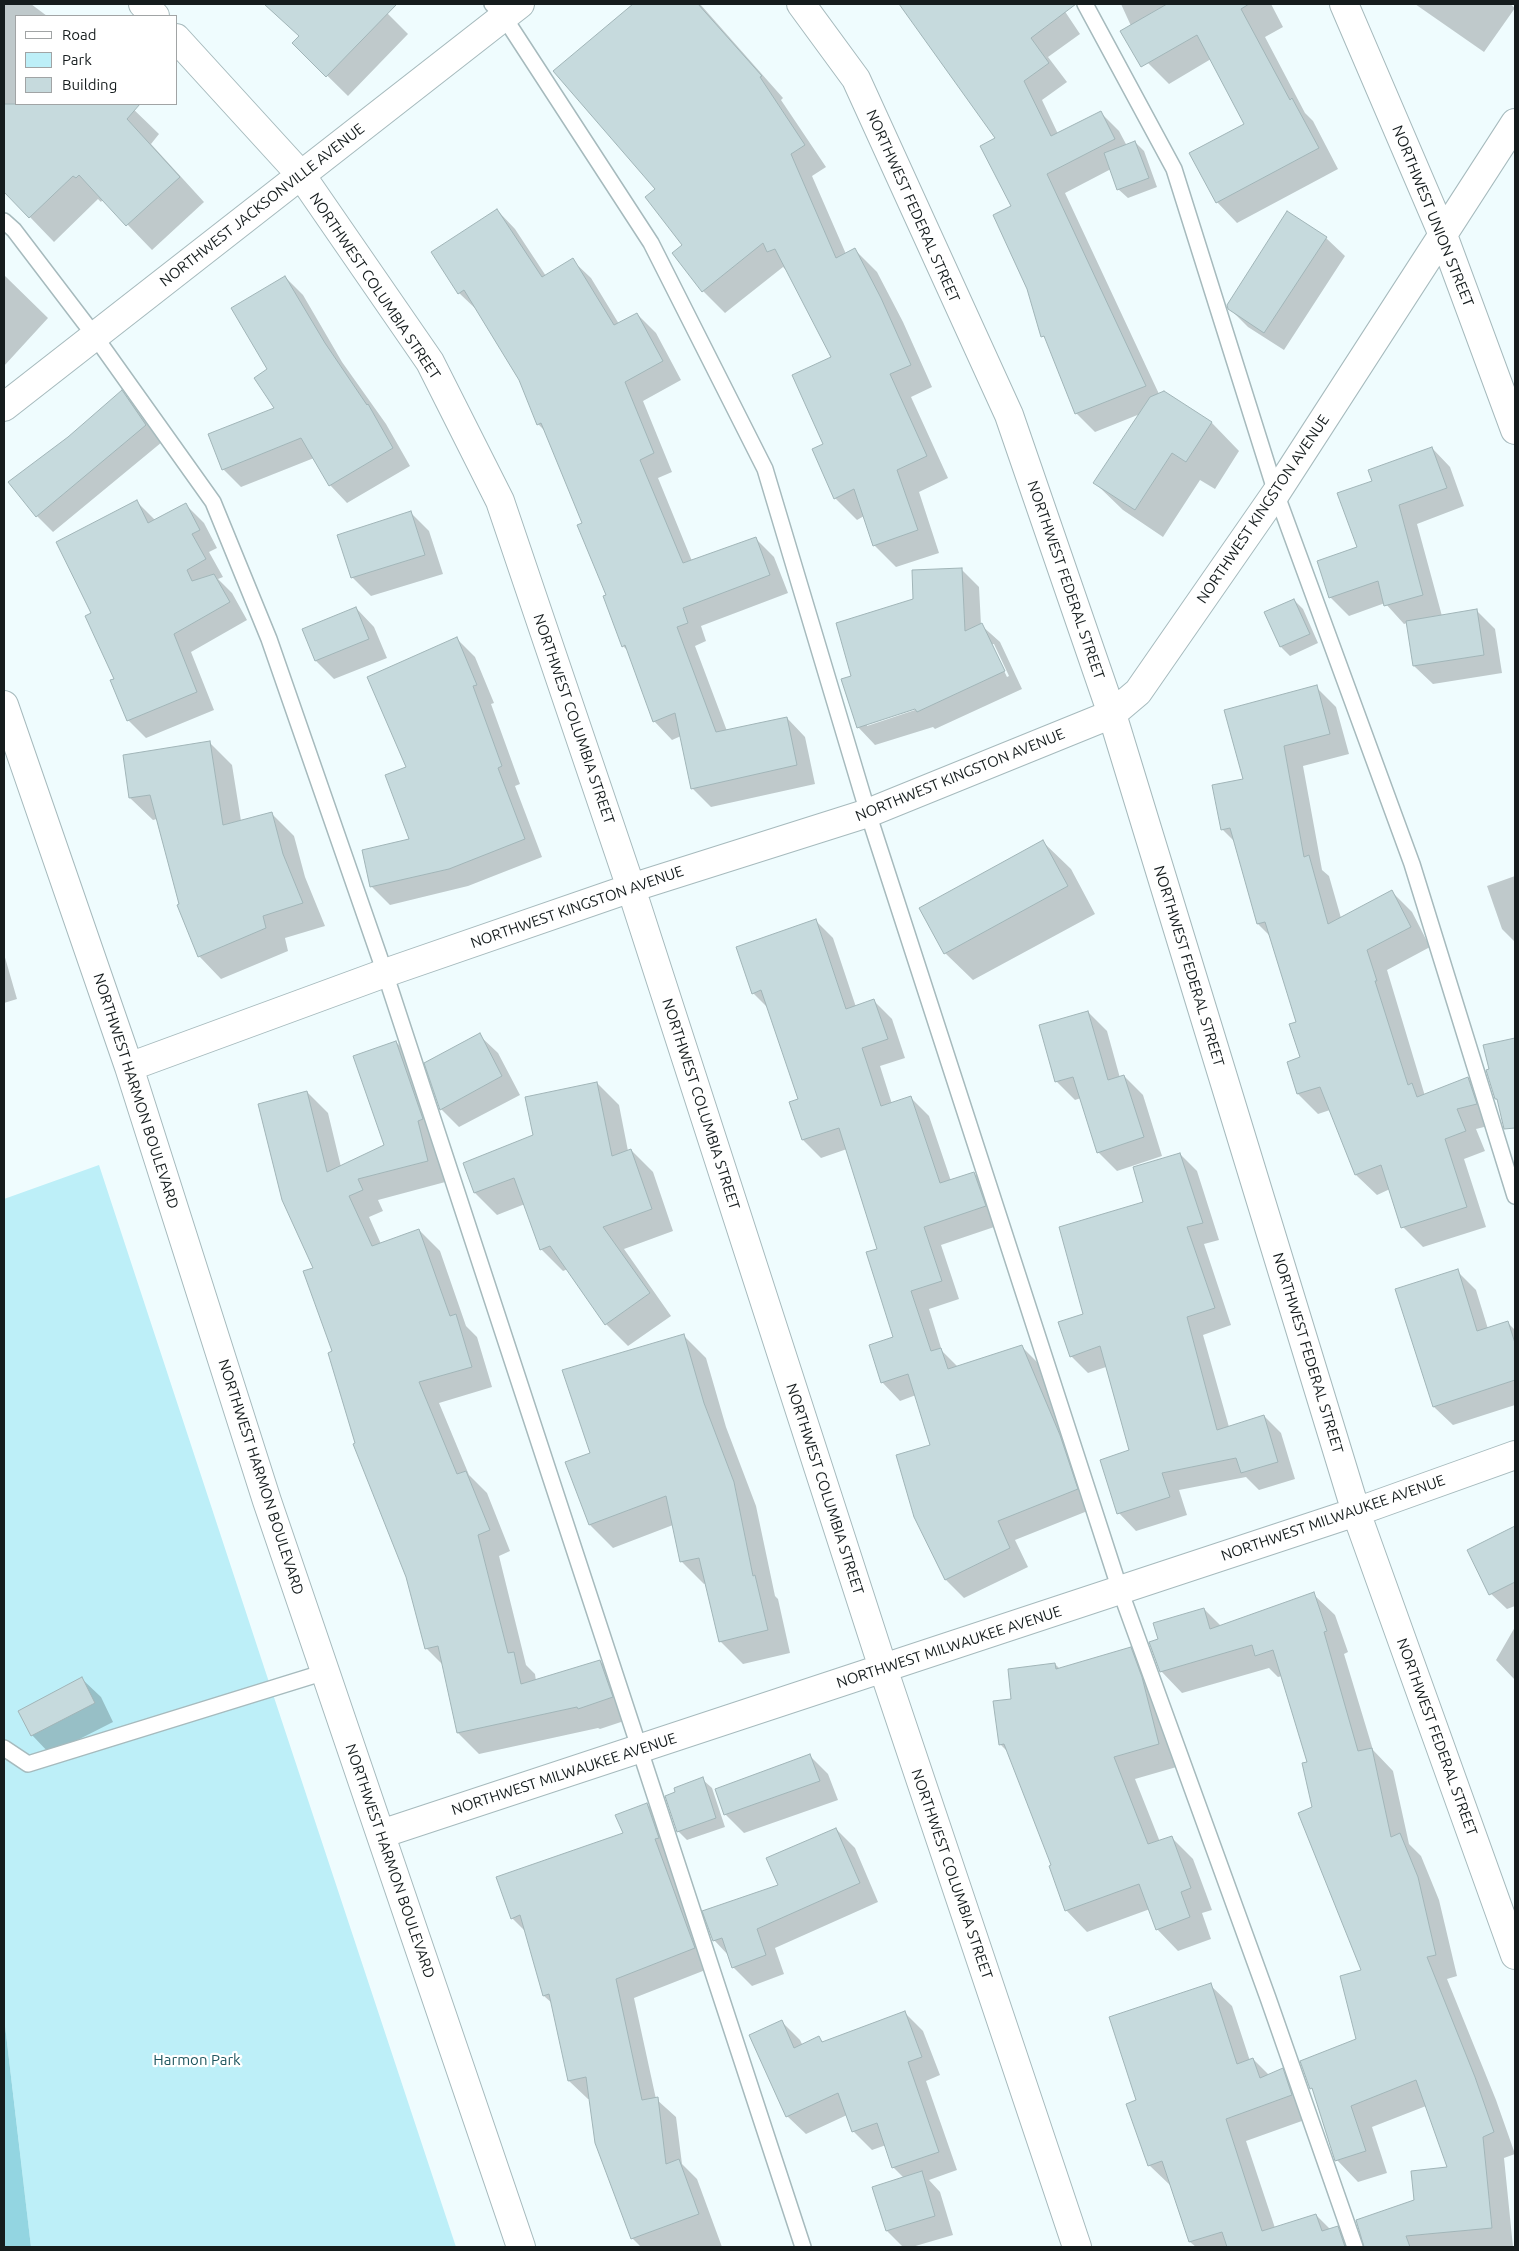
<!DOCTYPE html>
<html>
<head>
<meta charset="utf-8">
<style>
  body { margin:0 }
  #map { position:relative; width:1519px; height:2251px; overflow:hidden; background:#effcfe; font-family:Ubuntu,sans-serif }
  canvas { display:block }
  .frame { position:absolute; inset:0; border:5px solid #151c1d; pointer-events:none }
  .legend { position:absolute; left:15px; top:15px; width:162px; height:90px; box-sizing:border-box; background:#fff; border:1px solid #a1a4a5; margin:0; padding:6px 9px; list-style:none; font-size:15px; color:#151c1d }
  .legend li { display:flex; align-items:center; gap:10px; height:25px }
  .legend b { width:25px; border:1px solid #a1a4a5 }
</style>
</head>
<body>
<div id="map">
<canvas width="1519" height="2251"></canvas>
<div class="frame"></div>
<ul class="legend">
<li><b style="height:6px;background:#fff"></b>Road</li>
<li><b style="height:14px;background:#bdeff8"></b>Park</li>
<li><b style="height:14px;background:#c6dadd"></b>Building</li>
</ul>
</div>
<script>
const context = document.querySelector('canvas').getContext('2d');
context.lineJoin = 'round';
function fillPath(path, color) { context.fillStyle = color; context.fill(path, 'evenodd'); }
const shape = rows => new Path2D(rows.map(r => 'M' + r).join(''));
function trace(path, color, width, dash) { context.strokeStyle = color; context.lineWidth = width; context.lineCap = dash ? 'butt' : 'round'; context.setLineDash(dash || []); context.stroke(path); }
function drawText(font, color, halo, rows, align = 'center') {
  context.font = font + ' Ubuntu,sans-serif'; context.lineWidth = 4.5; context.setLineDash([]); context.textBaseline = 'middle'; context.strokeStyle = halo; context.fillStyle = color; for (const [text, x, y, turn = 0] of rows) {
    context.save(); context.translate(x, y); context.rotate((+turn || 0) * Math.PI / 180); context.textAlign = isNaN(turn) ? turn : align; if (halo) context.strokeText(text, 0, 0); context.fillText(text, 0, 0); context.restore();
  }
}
fillPath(shape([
  [99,1165,261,1658,456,2247,31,2247,4,2017,4,1199]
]), '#bdeff8');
fillPath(shape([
  [4,2017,31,2247,4,2247]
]), '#93d5e1');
fillPath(shape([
  [4,4,31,4,47,16,16,16,16,104,128,104,159,134,151,144,204,202,152,250,103,199,101,202,98,199,54,242,4,190],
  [264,4,378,4,408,34,348,96,294,43,300,36],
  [635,4,700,4,783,98,781,100,826,167,812,176,846,254,855,250,877,272,903,322,932,387,911,397,948,478,919,492,939,553,896,567,874,545,864,516,857,520,835,498,825,445,833,358,789,273,783,267,725,313,703,291,684,245,657,189,554,71],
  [916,4,1060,4,1080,34,1048,57,1067,82,1042,100,1058,134,1100,112,1119,131,1127,146,1135,142,1144,151,1157,187,1128,198,1118,189,1111,169,1065,193,1159,394,1164,392,1212,423,1239,451,1215,489,1200,480,1163,537,1123,510,1095,483,1140,414,1095,432,1076,413,1048,341,1043,336,997,139,905,11],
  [1121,4,1271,4,1283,27,1265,37,1305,113,1313,121,1338,169,1237,223,1217,202,1246,124,1211,59,1169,84,1148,63],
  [1415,4,1510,4,1515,8,1484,52],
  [497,210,515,229,546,276,572,260,591,278,619,324,637,314,656,333,681,380,643,401,672,472,658,478,692,561,755,538,774,557,788,593,701,626,706,641,695,646,727,731,787,718,805,737,815,784,711,807,692,788,681,736,672,740,654,721,629,652,623,646,583,524,546,432,538,424,520,379,478,311,459,293],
  [1326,238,1345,256,1284,350,1248,327,1229,308],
  [4,275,48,318,4,366],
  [285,277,303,295,342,362,386,424,410,466,347,503,330,485,314,458,241,487,223,469,276,408,269,369],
  [122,392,138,408,162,442,53,532,37,516,68,438],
  [1432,448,1450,467,1464,506,1417,524,1442,616,1476,610,1495,629,1502,673,1433,684,1414,666,1407,623,1404,624,1385,603,1349,616,1330,597,1358,548,1373,481],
  [137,502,155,520,186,505,204,523,217,548,209,552,223,577,218,579,232,593,247,620,191,652,214,710,146,738,128,720,92,614],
  [410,512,429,531,443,574,371,596,352,577],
  [961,569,979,587,981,625,1000,642,1022,689,935,729,933,727,875,745,858,727,853,676,915,600],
  [991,644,994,644,1009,676,1007,677],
  [921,706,921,708,867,726,867,723],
  [1294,600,1303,609,1318,643,1290,656,1281,647],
  [356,608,374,627,387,658,334,679,316,661],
  [457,639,475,657,494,703,491,704,520,784,515,786,542,857,468,886,390,905,372,887,410,840,407,767],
  [1316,687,1336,707,1349,754,1303,766,1322,870,1329,876,1341,918,1392,892,1412,912,1430,947,1387,970,1425,1096,1468,1078,1488,1098,1496,1124,1476,1129,1485,1151,1464,1159,1486,1227,1423,1247,1403,1227,1390,1189,1377,1195,1356,1175,1330,1110,1318,1114,1298,1094,1302,1058,1297,1023,1270,936,1258,924,1236,843,1222,829,1244,780],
  [209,742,232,765,241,821,271,813,294,836,305,877,325,926,285,938,288,951,221,979,199,956,180,905,157,819,153,820,130,798],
  [1043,842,1071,869,1095,914,973,980,945,953],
  [1515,876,1515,942,1502,929,1487,886],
  [815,920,833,938,856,1007,874,1001,892,1019,905,1058,880,1066,892,1104,911,1098,929,1116,951,1181,974,1173,992,1191,1003,1224,941,1245,959,1299,929,1309,942,1351,958,1367,1022,1347,1040,1365,1095,1508,1015,1540,1028,1567,964,1598,946,1580,931,1446,916,1395,900,1401,882,1382,895,1338,879,1250,847,1149,821,1158,803,1140,800,1100,769,1009,753,993],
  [4,954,17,999,4,1003],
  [1088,1012,1107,1031,1120,1078,1124,1076,1143,1095,1162,1156,1117,1171,1098,1152,1081,1098,1075,1100,1056,1081],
  [479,1035,498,1053,520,1095,459,1127,441,1109],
  [1515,1039,1515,1117,1496,1099,1485,1046],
  [396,1042,417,1063,449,1181,378,1200,383,1211,369,1217,381,1244,419,1230,440,1251,466,1326,477,1337,492,1387,439,1403,469,1475,487,1493,510,1551,499,1556,526,1665,535,1674,536,1681,600,1661,621,1682,633,1718,600,1729,598,1728,479,1754,458,1733,443,1665,426,1648,407,1576,356,1444,315,1268,307,1092,328,1113,341,1167,386,1146],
  [597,1083,619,1105,628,1151,631,1150,653,1172,673,1231,624,1249,671,1316,628,1346,606,1324,568,1269,563,1271,541,1249,525,1204,497,1215,475,1193,464,1164,534,1136],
  [1180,1154,1197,1171,1219,1240,1204,1244,1231,1325,1203,1335,1229,1427,1264,1416,1281,1433,1295,1479,1259,1490,1246,1477,1179,1490,1187,1515,1136,1531,1119,1513,1130,1451,1106,1367,1088,1373,1071,1356,1084,1314,1145,1203],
  [1457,1271,1476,1290,1488,1329,1508,1323,1515,1330,1515,1405,1453,1425,1434,1407],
  [684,1336,706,1358,726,1427,756,1506,775,1596,778,1599,790,1653,743,1664,720,1641,707,1583,704,1584,681,1561,673,1525,613,1548,590,1525,567,1463,592,1454],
  [1515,1528,1515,1606,1507,1609,1488,1591,1469,1550],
  [1313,1594,1335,1615,1348,1652,1344,1654,1373,1750,1393,1771,1409,1844,1421,1856,1439,1900,1457,1976,1447,1979,1496,2100,1515,2154,1504,2158,1513,2247,1365,2247,1357,2221,1415,2201,1449,2168,1426,2106,1372,2127,1387,2173,1358,2182,1337,2160,1315,2092,1311,2088,1357,2040,1363,1971,1313,1808,1308,1763,1282,1676,1278,1677,1269,1668,1182,1693,1161,1671,1159,1640,1204,1609,1221,1626],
  [1515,1627,1515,1680,1496,1660],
  [1130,1648,1152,1670,1180,1766,1135,1779,1160,1842,1171,1837,1193,1859,1212,1910,1202,1913,1211,1939,1178,1951,1157,1929,1150,1909,1087,1932,1066,1910,1053,1866,1009,1753,1000,1744,1013,1700,1055,1664,1060,1669],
  [82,1679,101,1697,113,1722,50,1754,32,1735],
  [810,1756,828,1774,838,1800,744,1833,725,1814],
  [702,1779,712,1788,725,1827,687,1840,678,1831],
  [647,1804,666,1823,713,1967,634,1998,656,2099,676,2117,682,2164,697,2179,722,2247,641,2247,633,2239,597,2143,590,2099,588,2099,569,2081,553,2004,544,1996,526,1932,512,1918,624,1834],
  [836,1829,855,1848,878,1902,775,1948,784,1974,752,1986,733,1967,729,1956,714,1940,780,1886],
  [1210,1985,1232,2006,1250,2061,1253,2059,1269,2075,1282,2070,1304,2091,1313,2117,1246,2141,1275,2228,1316,2215,1331,2230,1337,2228,1357,2247,1196,2247,1190,2242,1171,2186,1149,2165,1137,2101],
  [904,2012,923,2031,940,2075,926,2081,957,2170,929,2180,940,2192,953,2235,912,2247,903,2247,887,2231,904,2178,893,2167,886,2145,872,2150,853,2131,847,2115,806,2134,787,2116,782,2022,800,2040,803,2046,819,2038,824,2043]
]), '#0003');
const building = shape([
  [264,4,397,4,326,77,292,43,299,36,264,4],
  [633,4,698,4,762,76,760,77,805,145,791,154,836,258,855,248,881,298,911,365,890,374,927,456,897,470,918,530,873,546,854,489,834,499,812,449,823,444,792,375,831,357,775,249,767,252,763,243,702,292,672,253,682,245,645,197,655,189,553,71,633,4],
  [899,4,1076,4,1031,38,1049,63,1024,81,1051,136,1101,111,1115,139,1047,174,1146,386,1075,414,1044,336,1041,337,1027,289,993,215,1011,206,980,146,995,138,899,4],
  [1167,4,1249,4,1241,9,1290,100,1292,98,1319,148,1216,203,1189,153,1244,124,1197,35,1141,67,1120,31,1167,4],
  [4,104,140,104,127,119,180,177,126,226,79,175,76,178,73,176,29,218,4,192,4,104],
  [1135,141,1149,178,1117,190,1104,153,1135,141],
  [497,209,542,277,573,258,614,325,637,313,663,361,625,382,654,453,640,460,683,563,756,537,770,575,683,608,688,623,677,627,716,732,787,717,797,765,691,789,675,713,653,722,625,645,622,647,603,596,606,595,577,525,582,523,541,423,537,425,519,380,464,290,458,294,431,252,497,209],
  [1287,211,1327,237,1264,333,1228,309,1227,305,1287,211],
  [285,276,325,343,367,405,368,404,393,448,329,486,301,438,222,470,208,434,274,408,254,378,267,369,231,308,285,276],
  [122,390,146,425,36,517,8,482,68,437,122,390],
  [1164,391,1212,422,1186,462,1172,453,1135,510,1093,483,1150,397,1164,391],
  [1432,447,1447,488,1399,505,1423,595,1384,606,1378,581,1329,598,1317,561,1357,547,1337,493,1372,481,1368,470,1432,447],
  [137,500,148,523,186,503,200,530,192,534,206,559,187,570,192,581,214,574,230,602,174,634,197,692,127,721,110,680,114,679,85,616,91,613,56,542,137,500],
  [411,511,425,555,351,578,337,535,411,511],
  [962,568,965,631,982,623,1005,671,917,712,915,709,857,728,841,679,851,676,836,623,913,599,912,570,962,568],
  [1294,599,1310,634,1280,647,1264,612,1294,599],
  [356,607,369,639,315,661,302,629,356,607],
  [1477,609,1484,655,1413,666,1406,621,1477,609],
  [457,637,477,685,473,686,502,766,498,768,525,839,449,869,370,887,362,850,409,839,385,775,406,767,367,677,457,637],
  [1317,685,1330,734,1284,746,1304,857,1309,855,1328,924,1392,890,1411,927,1367,950,1377,981,1375,981,1408,1085,1412,1083,1417,1097,1468,1077,1477,1104,1457,1109,1466,1131,1445,1139,1467,1207,1401,1228,1381,1165,1355,1175,1320,1087,1297,1094,1287,1062,1300,1057,1289,1024,1296,1022,1265,922,1257,924,1230,828,1221,830,1212,785,1243,779,1224,710,1317,685],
  [210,741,223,825,272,812,283,854,303,903,263,916,266,928,198,957,177,905,179,904,150,795,129,798,123,755,210,741],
  [1043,840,1068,886,944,954,919,908,1043,840],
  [816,919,846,1009,874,999,888,1039,862,1048,881,1106,911,1096,940,1183,974,1172,986,1206,924,1227,942,1281,911,1291,931,1351,941,1348,948,1369,1022,1345,1060,1435,1078,1489,998,1521,1010,1548,945,1580,914,1517,896,1455,930,1445,908,1374,881,1383,869,1345,893,1337,866,1252,877,1249,839,1128,802,1140,789,1102,798,1099,761,990,752,994,736,947,816,919],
  [1088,1011,1108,1080,1124,1075,1144,1137,1097,1153,1073,1077,1055,1082,1039,1025,1088,1011],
  [480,1033,502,1076,440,1110,424,1063,480,1033],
  [1515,1038,1515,1128,1504,1129,1497,1099,1495,1099,1486,1070,1489,1069,1483,1045,1515,1038],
  [396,1041,423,1119,418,1121,428,1161,358,1179,363,1190,349,1196,372,1246,419,1229,450,1316,456,1314,472,1367,419,1382,457,1474,466,1471,490,1530,478,1535,508,1653,514,1652,521,1684,600,1660,613,1697,578,1709,577,1707,457,1733,438,1646,425,1649,406,1577,353,1444,355,1443,328,1353,332,1351,303,1271,313,1268,282,1200,258,1104,307,1091,327,1172,384,1145,353,1056,396,1041],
  [597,1082,612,1156,631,1149,652,1209,603,1227,650,1293,605,1325,550,1246,540,1250,514,1178,474,1193,463,1163,533,1135,525,1097,597,1082],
  [1180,1153,1203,1223,1187,1227,1215,1308,1187,1317,1217,1430,1264,1415,1278,1462,1241,1473,1236,1458,1162,1473,1170,1497,1117,1514,1100,1460,1129,1450,1100,1346,1070,1357,1058,1322,1083,1314,1059,1227,1143,1202,1133,1167,1180,1153],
  [1458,1269,1477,1331,1508,1321,1515,1343,1515,1380,1433,1407,1395,1289,1458,1269],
  [684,1334,704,1403,734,1482,753,1576,755,1575,768,1630,719,1642,699,1558,680,1562,666,1496,589,1525,565,1462,590,1453,562,1370,684,1334],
  [1515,1526,1515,1582,1489,1595,1467,1550,1515,1526],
  [1314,1592,1327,1631,1324,1632,1358,1751,1372,1748,1391,1837,1400,1833,1418,1877,1436,1955,1427,1957,1475,2077,1494,2132,1483,2137,1492,2228,1406,2236,1410,2247,1364,2247,1356,2220,1414,2200,1411,2171,1447,2167,1416,2080,1351,2106,1366,2151,1335,2161,1312,2088,1310,2089,1300,2061,1356,2039,1340,1976,1361,1970,1298,1813,1312,1807,1302,1763,1307,1762,1273,1650,1255,1656,1252,1645,1160,1672,1149,1642,1158,1639,1153,1623,1204,1608,1210,1629,1314,1592],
  [1131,1647,1142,1677,1159,1744,1114,1757,1148,1844,1172,1836,1191,1888,1181,1892,1190,1917,1156,1930,1139,1884,1065,1911,1049,1866,1051,1865,1004,1744,999,1745,993,1701,1011,1699,1008,1669,1055,1663,1056,1669,1131,1647],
  [82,1677,95,1703,31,1736,18,1711,82,1677],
  [810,1754,820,1781,724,1815,715,1789,810,1754],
  [703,1777,716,1818,677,1832,665,1796,675,1792,674,1788,703,1777],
  [647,1803,659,1838,655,1839,695,1948,616,1979,642,2100,658,2097,666,2164,679,2159,699,2214,631,2239,595,2143,586,2077,568,2081,549,1994,543,1996,520,1915,511,1919,496,1877,623,1833,615,1815,647,1803],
  [836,1828,860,1883,757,1929,766,1955,732,1968,722,1938,713,1941,702,1911,778,1885,766,1858,836,1828],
  [1211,1983,1237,2064,1253,2058,1260,2078,1283,2068,1292,2095,1226,2119,1262,2231,1316,2214,1322,2231,1338,2226,1345,2247,1227,2247,1222,2232,1189,2242,1162,2161,1148,2166,1126,2104,1136,2100,1109,2017,1211,1983],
  [905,2011,922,2057,908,2062,939,2152,892,2168,877,2123,852,2132,838,2093,786,2117,749,2035,782,2020,794,2048,819,2036,822,2042,905,2011],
  [922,2171,935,2216,886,2231,872,2187,922,2171]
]);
fillPath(building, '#c6dadd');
trace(building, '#a1b5b8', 1);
const service = shape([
  [492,4,504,17,651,243,765,469,868,813,1120,1590,1268,1998,1355,2247],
  [1085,4,1174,169,1276,493,1412,864,1515,1196],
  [4,221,14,230,94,335,213,502,269,639,385,973,803,2247],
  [4,1748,28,1764,325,1672]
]);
const minor = shape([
  [143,4,155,16],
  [801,4,856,79,1009,415,1112,714,1356,1512,1515,1955],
  [1344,4,1443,235,1515,430],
  [176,38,301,175,430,362,500,501,631,888,883,1668,1077,2247],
  [4,407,520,4],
  [4,705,129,1067,267,1501,521,2247],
  [129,1067,385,973,631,888,868,813,1112,714,1138,692,1276,493,1515,123],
  [381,1834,1356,1512,1515,1455]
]);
trace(service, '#a6babd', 18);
trace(minor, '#a6babd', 30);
trace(service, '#fff', 15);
trace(minor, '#fff', 28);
drawText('15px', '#151c1d', '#fff', [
  ["NORTHWEST JACKSONVILLE AVENUE",262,205,-38],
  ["NORTHWEST FEDERAL STREET",913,206,66],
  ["NORTHWEST UNION STREET",1433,216,68],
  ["NORTHWEST COLUMBIA STREET",375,286,56],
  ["NORTHWEST KINGSTON AVENUE",1263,509,-56],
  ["NORTHWEST FEDERAL STREET",1066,580,71],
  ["NORTHWEST COLUMBIA STREET",574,719,71],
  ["NORTHWEST KINGSTON AVENUE",960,775,-22],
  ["NORTHWEST KINGSTON AVENUE",577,907,-19],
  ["NORTHWEST FEDERAL STREET",1189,966,73],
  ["NORTHWEST HARMON BOULEVARD",136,1091,72],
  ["NORTHWEST COLUMBIA STREET",701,1104,72],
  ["NORTHWEST FEDERAL STREET",1308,1353,73],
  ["NORTHWEST HARMON BOULEVARD",261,1477,72],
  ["NORTHWEST COLUMBIA STREET",825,1489,72],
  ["NORTHWEST MILWAUKEE AVENUE",1333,1518,-19],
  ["NORTHWEST MILWAUKEE AVENUE",949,1647,-18],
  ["NORTHWEST FEDERAL STREET",1437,1737,70],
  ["NORTHWEST MILWAUKEE AVENUE",564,1774,-18],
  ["NORTHWEST HARMON BOULEVARD",390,1861,71],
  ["NORTHWEST COLUMBIA STREET",952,1874,71]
]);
drawText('15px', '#1e565f', '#fff', [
  ["Harmon Park",197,2060]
]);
</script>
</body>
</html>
